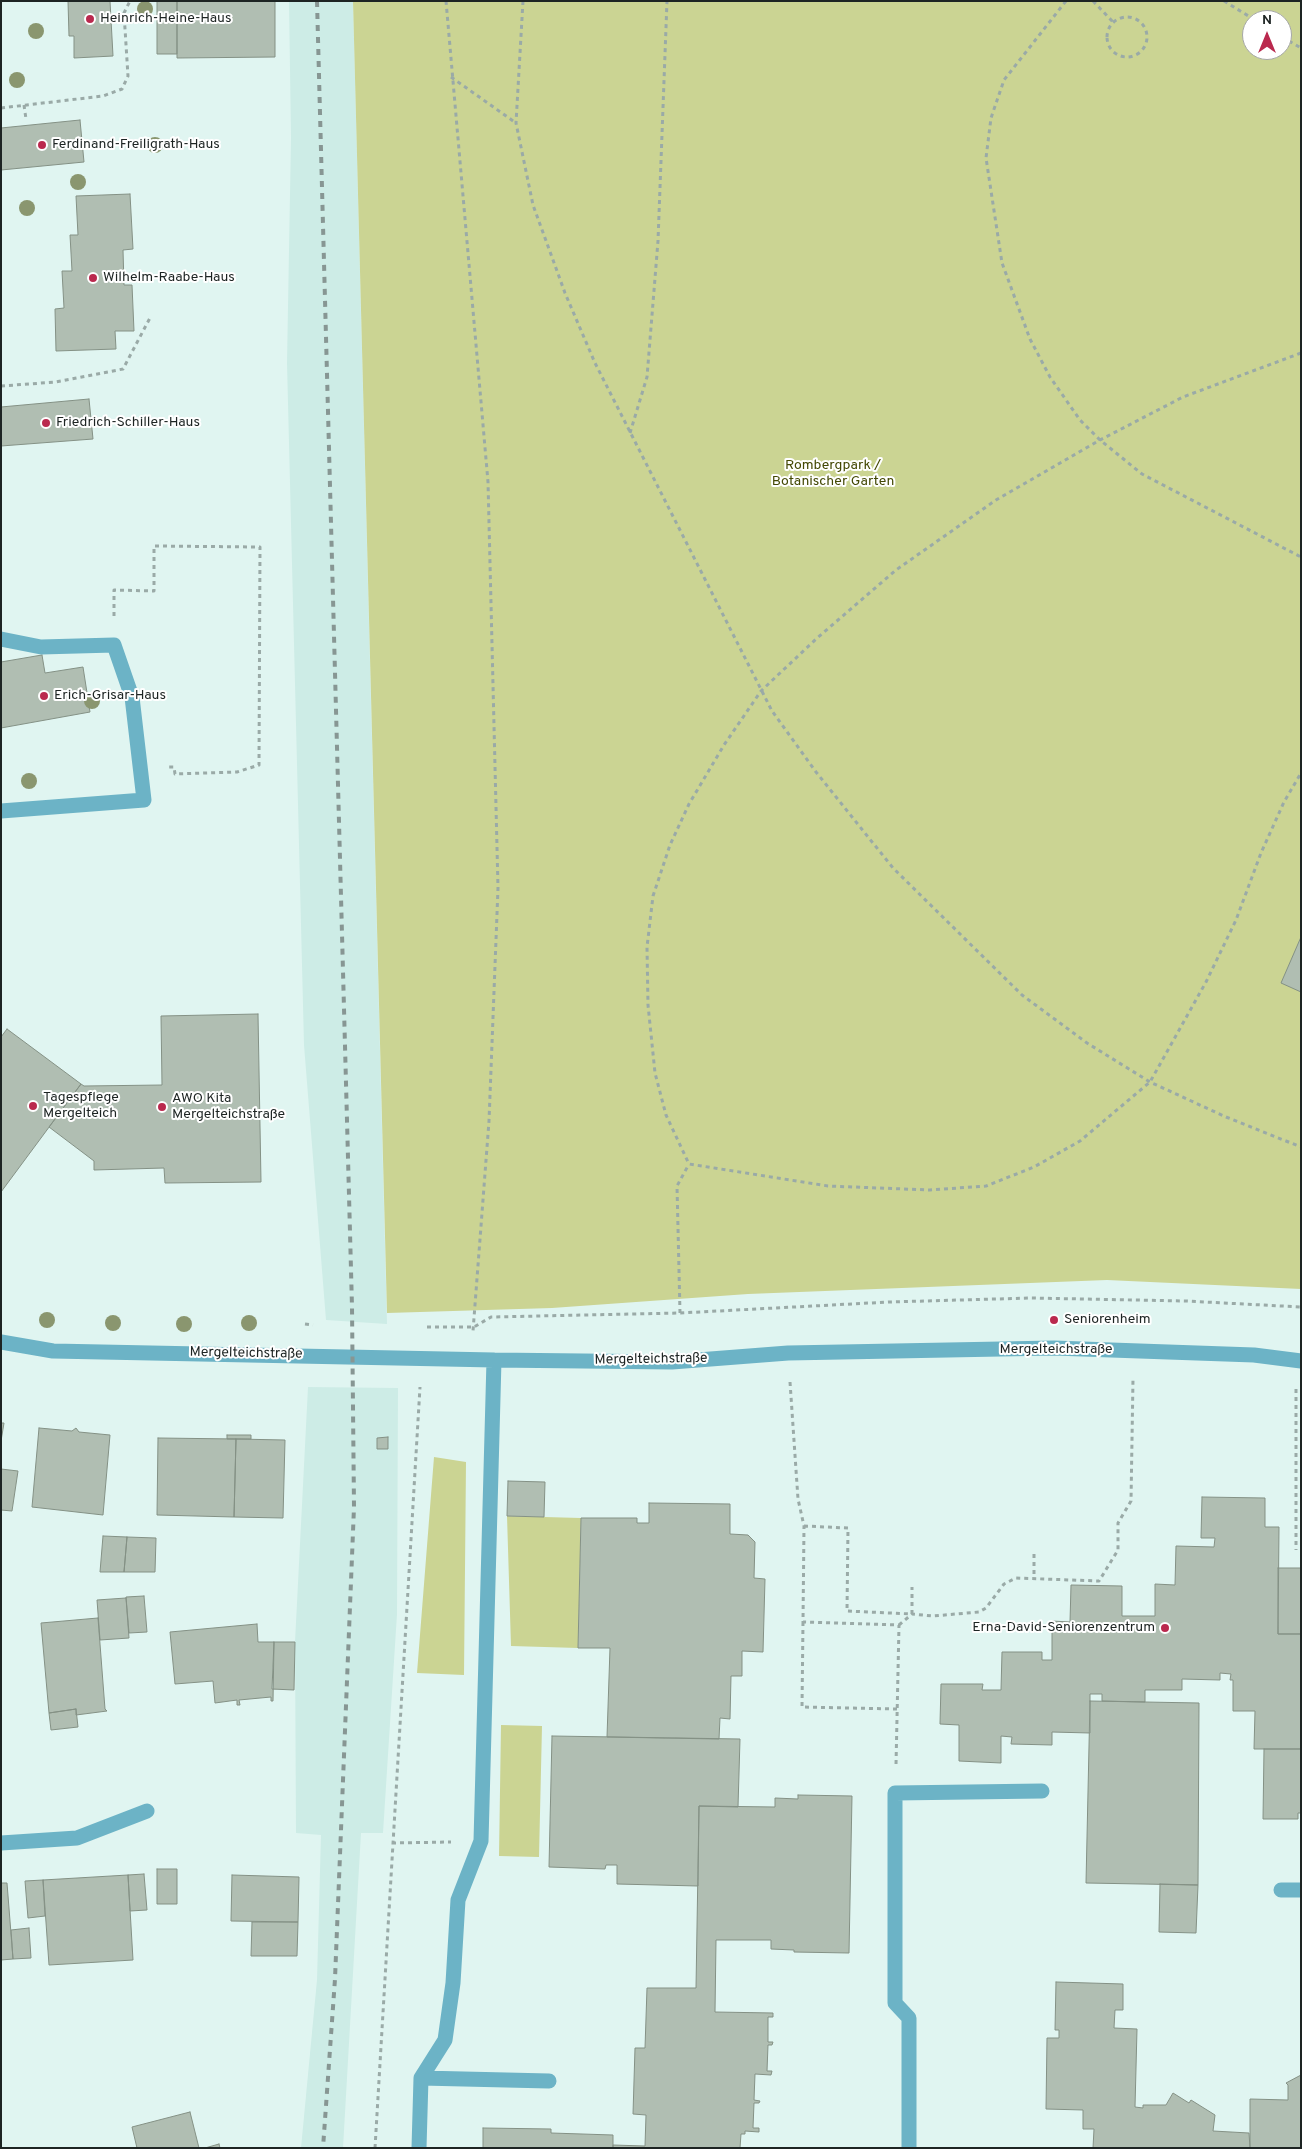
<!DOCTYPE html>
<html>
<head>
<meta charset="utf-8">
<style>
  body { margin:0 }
  #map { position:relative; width:1302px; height:2149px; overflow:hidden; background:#e0f5f1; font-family:Overpass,sans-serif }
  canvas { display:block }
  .frame { position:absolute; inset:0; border:2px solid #1d2423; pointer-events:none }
  .north { position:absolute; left:1242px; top:10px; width:50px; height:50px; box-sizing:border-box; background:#fff; border:1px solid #a5a7a7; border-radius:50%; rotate:0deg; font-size:14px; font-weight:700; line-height:20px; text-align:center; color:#1d2423 }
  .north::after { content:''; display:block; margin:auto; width:18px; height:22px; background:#ba294e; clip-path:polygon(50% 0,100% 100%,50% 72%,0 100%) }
</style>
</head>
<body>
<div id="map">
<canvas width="1302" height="2149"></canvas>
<div class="frame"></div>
<div class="north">N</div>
</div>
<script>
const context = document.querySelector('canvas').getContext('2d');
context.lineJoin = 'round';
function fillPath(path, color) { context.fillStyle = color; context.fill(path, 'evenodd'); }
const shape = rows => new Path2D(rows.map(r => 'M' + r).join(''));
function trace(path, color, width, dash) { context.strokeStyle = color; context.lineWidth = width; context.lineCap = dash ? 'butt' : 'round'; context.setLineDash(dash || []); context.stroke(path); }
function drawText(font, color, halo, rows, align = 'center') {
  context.font = font + ' Overpass,sans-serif'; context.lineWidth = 4; context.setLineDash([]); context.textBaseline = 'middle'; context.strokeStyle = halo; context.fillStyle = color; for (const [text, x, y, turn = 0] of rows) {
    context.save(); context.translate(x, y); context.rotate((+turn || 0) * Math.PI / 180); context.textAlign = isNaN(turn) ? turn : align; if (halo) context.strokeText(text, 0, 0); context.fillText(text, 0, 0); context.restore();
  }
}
fillPath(shape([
  [289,1,353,1,387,1324,326,1320,304,1045,287,363,291,138],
  [308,1387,398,1388,397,1614,383,1833,361,1833,343,2148,301,2148,317,1980,321,1835,296,1833,295,1642]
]), '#cdece6');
fillPath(shape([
  [353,1,1301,1,1301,1289,1107,1280,748,1294,552,1308,387,1313],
  [1252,20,1282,20,1282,50,1252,50],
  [434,1457,466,1462,464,1675,417,1673],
  [507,1516,581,1518,578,1648,511,1646],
  [501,1725,542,1726,539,1857,499,1856]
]), '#cbd493');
const building = shape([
  [68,1,110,1,113,56,74,58,74,36,69,36,68,1],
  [157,1,177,1,177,54,157,54,157,1],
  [177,1,275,1,275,57,177,58,177,1],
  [80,120,84,162,1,170,1,128,80,120],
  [130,194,133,249,123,250,124,285,132,285,134,331,115,331,116,349,56,351,55,309,64,308,62,271,72,271,70,235,78,235,76,196,130,194],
  [89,399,93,439,1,446,1,407,89,399],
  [42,655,45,673,83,667,90,712,1,728,1,662,42,655],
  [1301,937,1301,992,1281,983,1301,937],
  [258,1014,261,1182,165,1183,164,1168,94,1170,94,1161,49,1127,81,1084,84,1086,162,1085,161,1016,258,1014],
  [7,1029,81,1084,1,1192,1,1037,7,1029],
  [1,1423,4,1423,1,1441,1,1423],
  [39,1428,72,1431,76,1428,79,1432,110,1435,103,1515,32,1507,39,1428],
  [227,1435,251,1435,251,1439,227,1439,227,1435],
  [388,1437,388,1449,377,1449,377,1438,388,1437],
  [158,1438,236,1439,234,1517,157,1515,158,1438],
  [236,1439,285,1440,283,1518,234,1517,236,1439],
  [1,1469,18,1471,12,1511,1,1510,1,1469],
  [508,1481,545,1482,544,1517,507,1516,508,1481],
  [1202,1497,1265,1498,1265,1527,1279,1527,1278,1634,1301,1634,1301,1749,1254,1749,1255,1711,1233,1711,1233,1680,1230,1680,1231,1674,1220,1673,1220,1680,1182,1679,1182,1690,1145,1690,1145,1702,1102,1701,1102,1694,1090,1694,1090,1733,1052,1732,1052,1745,1011,1744,1012,1737,1001,1736,1001,1763,959,1761,959,1725,940,1724,941,1684,983,1684,982,1690,1001,1690,1002,1652,1042,1652,1042,1660,1052,1660,1052,1621,1070,1622,1071,1585,1122,1586,1122,1616,1155,1616,1155,1584,1175,1585,1176,1546,1214,1547,1215,1538,1201,1538,1202,1497],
  [649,1503,730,1504,730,1534,748,1535,755,1542,754,1578,765,1579,763,1652,742,1651,742,1676,731,1676,730,1719,720,1718,719,1739,607,1737,610,1648,578,1648,581,1518,637,1518,637,1523,649,1523,649,1503],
  [103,1536,127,1537,124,1572,100,1572,103,1536],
  [127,1537,156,1538,155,1572,124,1572,127,1537],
  [1278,1568,1301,1568,1301,1634,1278,1634,1278,1568],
  [144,1596,147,1632,129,1633,126,1597,144,1596],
  [126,1598,129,1638,100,1640,97,1600,126,1598],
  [98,1618,105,1709,107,1711,76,1715,76,1709,49,1713,41,1623,98,1618],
  [257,1624,258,1642,274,1642,273,1701,271,1701,271,1697,239,1700,240,1705,237,1705,237,1700,215,1703,213,1681,175,1684,170,1632,257,1624],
  [274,1642,295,1642,294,1690,272,1689,274,1642],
  [1090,1701,1199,1703,1198,1885,1086,1883,1090,1701],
  [76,1709,78,1727,51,1730,49,1713,76,1709],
  [552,1736,740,1739,738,1807,699,1806,698,1886,617,1884,617,1865,606,1865,605,1869,549,1867,552,1736],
  [1264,1749,1301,1749,1301,1813,1298,1813,1298,1819,1263,1819,1264,1749],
  [798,1795,852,1796,849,1953,794,1952,794,1950,771,1949,771,1940,716,1940,715,2012,773,2013,773,2017,768,2017,768,2042,773,2042,772,2045,768,2045,767,2071,772,2071,771,2075,755,2074,754,2100,760,2101,759,2103,754,2103,753,2128,759,2128,759,2132,745,2131,745,2134,741,2134,740,2148,613,2148,613,2145,645,2146,646,2115,633,2114,635,2048,645,2048,647,1988,696,1988,699,1806,775,1807,775,1798,798,1799,798,1795],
  [157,1869,177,1869,177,1904,157,1904,157,1869],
  [144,1874,147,1910,130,1911,128,1875,144,1874],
  [128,1875,133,1960,49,1965,43,1880,128,1875],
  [232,1875,299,1877,298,1922,231,1921,232,1875],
  [43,1880,45,1916,28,1918,25,1881,43,1880],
  [1,1883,7,1883,13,1959,1,1960,1,1883],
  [1160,1884,1198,1885,1196,1933,1159,1932,1160,1884],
  [252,1922,298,1922,297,1956,251,1956,252,1922],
  [29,1928,31,1958,13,1959,11,1930,29,1928],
  [1056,1982,1123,1984,1123,2010,1115,2010,1114,2028,1137,2029,1135,2107,1143,2108,1143,2105,1166,2105,1173,2093,1189,2103,1191,2100,1215,2115,1213,2131,1249,2133,1250,2148,1093,2148,1094,2129,1083,2129,1083,2110,1046,2109,1047,2038,1059,2038,1059,2030,1055,2030,1056,1982],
  [1301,2075,1301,2148,1250,2148,1250,2099,1288,2100,1288,2085,1286,2083,1301,2075],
  [190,2112,199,2148,137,2148,132,2127,190,2112],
  [483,2128,551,2129,551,2133,613,2135,613,2148,483,2148,483,2128],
  [219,2144,220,2148,205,2148,219,2144]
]);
fillPath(building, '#b0beb2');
trace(building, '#849185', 1);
trace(shape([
  [446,1,488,482,498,888,489,1121,473,1331],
  [523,1,516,123,533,205,565,293,595,363,772,711,816,772,893,868,1022,995,1087,1043,1150,1082,1226,1117,1301,1147],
  [1066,1,1004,80,991,118,986,158,1002,263,1030,339,1050,377,1080,420,1100,440,1142,474,1301,557],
  [1093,1,1113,22],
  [1224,1,1255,20],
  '1107 37a20 20 0 1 1 40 0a20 20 0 1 1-40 0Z',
  [1282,37,1301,48],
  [451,77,516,123],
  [24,105,26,119],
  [1,108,103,96,122,89,128,76,124,13,130,1],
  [1301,353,1183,397,1100,440,996,500,896,570,816,639,761,691,724,745,689,804,670,845,653,896,647,947,648,1005,655,1073,666,1115,689,1164,828,1186,930,1190,986,1186,1034,1167,1080,1141,1150,1082,1206,982,1236,920,1261,853,1284,802,1301,773],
  [1,386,56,382,123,369,151,316],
  [630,433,647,377,658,241,667,1],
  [114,616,114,590,154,591,154,546,260,547,259,765,237,772,175,774,174,767,169,767],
  [680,1313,677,1186,689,1164],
  [305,1324,313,1325],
  [427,1327,474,1327,491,1317,680,1313,889,1302,1031,1298,1186,1301,1301,1307],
  [790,1382,798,1499,804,1526,803,1622,899,1625,896,1765],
  [1296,1389,1296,1550],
  [804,1526,848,1528,847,1611,912,1614,912,1587],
  [1034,1554,1034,1580],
  [803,1622,802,1707,897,1709],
  [899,1625,912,1614,933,1616,979,1612,986,1608,1004,1584,1016,1578,1099,1581,1118,1550,1118,1523,1131,1501,1133,1379],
  [392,1843,451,1842],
  [375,2148,420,1387]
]), '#9aaaa7', 3, [4, 4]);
trace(shape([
  [1,639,41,647,114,645,132,697,144,800,1,811],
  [1,1342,53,1351,494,1360,672,1362,788,1353,1054,1348,1254,1355,1301,1361],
  [1,1843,77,1838,147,1811],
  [1281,1890,1301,1890],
  [421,2078,549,2081],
  [419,2148,421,2078,445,2040,453,1983,458,1900,481,1841,494,1360],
  [909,2148,909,2018,895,2003,895,1793,1042,1791]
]), '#6cb3c6', 15);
trace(shape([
  [317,1,352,1307,354,1507,335,1979,323,2148]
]), '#879693', 4, [6, 6]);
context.fillStyle = '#8a966f';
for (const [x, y] of [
  [145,9],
  [36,31],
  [17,80],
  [155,145],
  [78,182],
  [27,208],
  [92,701],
  [29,781],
  [47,1320],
  [113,1323],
  [249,1323],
  [184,1324]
]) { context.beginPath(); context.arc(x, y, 8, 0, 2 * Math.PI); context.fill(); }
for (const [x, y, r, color] of [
  [90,19,5,"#ba294e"],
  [42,145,5,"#ba294e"],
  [93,278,5,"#ba294e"],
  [46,423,5,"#ba294e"],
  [44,696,5,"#ba294e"],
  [33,1106,5,"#ba294e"],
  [162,1107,5,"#ba294e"],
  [1054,1320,5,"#ba294e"],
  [1165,1628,5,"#ba294e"]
]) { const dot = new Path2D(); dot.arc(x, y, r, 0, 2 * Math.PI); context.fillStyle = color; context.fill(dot); trace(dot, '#fff', 2); }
drawText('14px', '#1d2423', '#fff', [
  ["Heinrich-Heine-Haus",100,19],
  ["Ferdinand-Freiligrath-Haus",52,145],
  ["Wilhelm-Raabe-Haus",103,278],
  ["Friedrich-Schiller-Haus",56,423],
  ["Erich-Grisar-Haus",54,696],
  ["Tagespflege",43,1098],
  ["Mergelteich",43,1114],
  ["AWO Kita",172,1099],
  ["Mergelteichstraße",172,1115],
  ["Seniorenheim",1064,1320],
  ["Erna-David-Seniorenzentrum",1155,1628,"right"]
], 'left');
drawText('14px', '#434804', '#fff', [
  ["Rombergpark /",833,466],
  ["Botanischer Garten",833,482]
]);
drawText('14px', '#1d2423', '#fff', [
  ["Mergelteichstraße",1056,1350],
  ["Mergelteichstraße",246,1354,1],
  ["Mergelteichstraße",651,1360,-1]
]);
</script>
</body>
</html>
